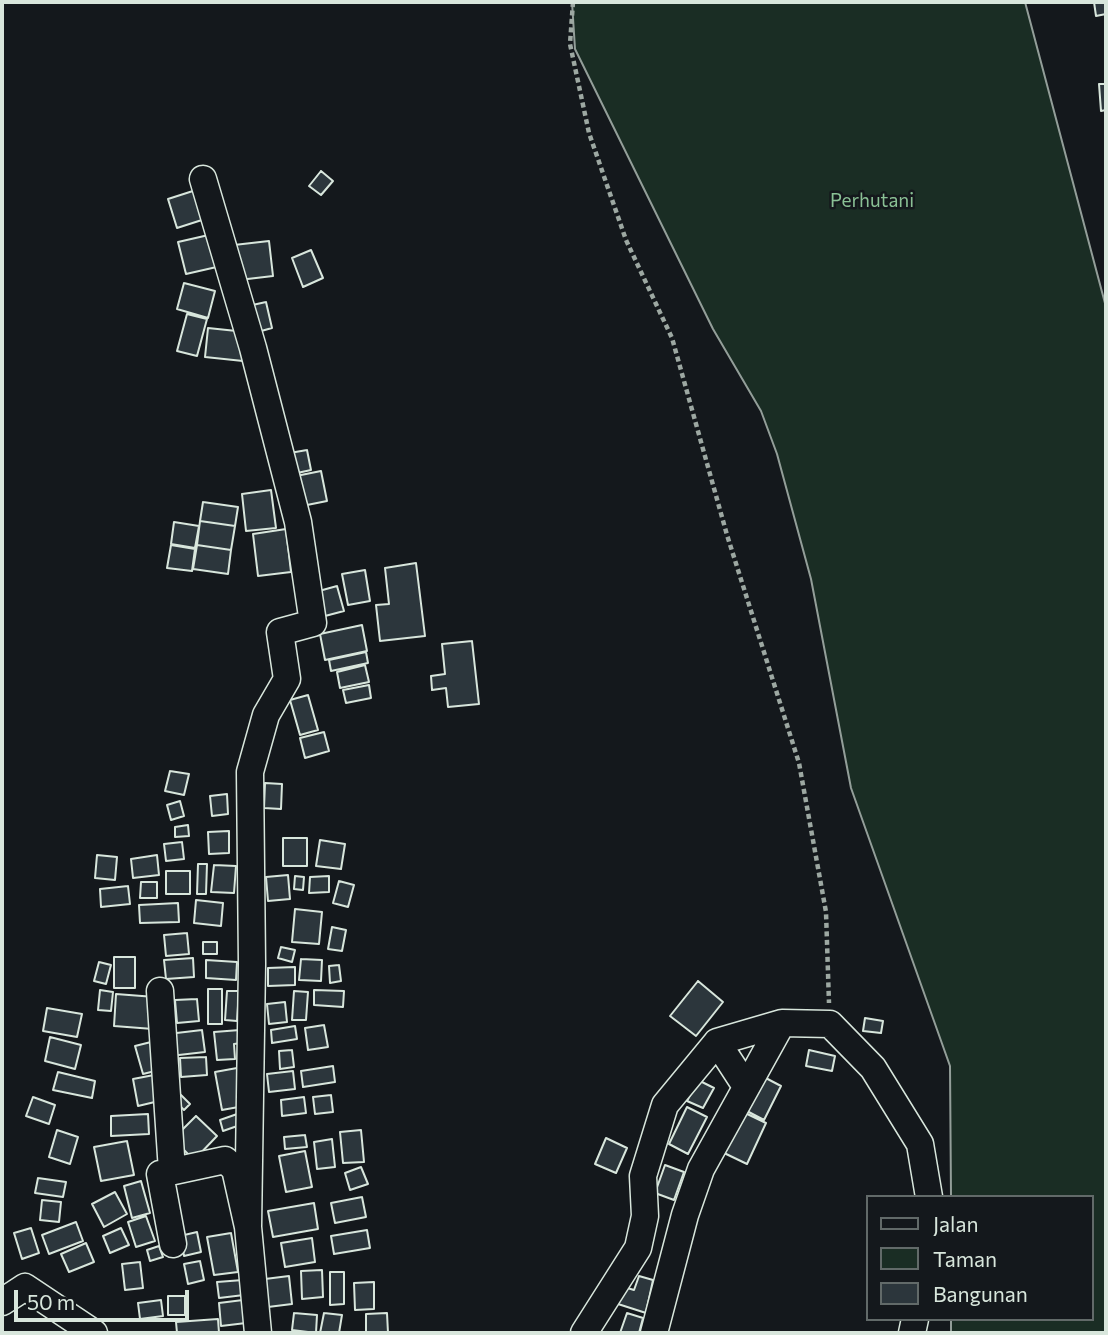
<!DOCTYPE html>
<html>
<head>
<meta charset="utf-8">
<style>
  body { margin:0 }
  #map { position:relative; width:1108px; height:1335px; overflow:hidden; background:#14181c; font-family:Commissioner,sans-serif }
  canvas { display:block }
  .frame { position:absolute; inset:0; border:4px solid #d8e6dc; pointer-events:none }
  .legend { position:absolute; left:866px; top:1195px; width:228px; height:126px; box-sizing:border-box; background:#14181c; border:2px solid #626a69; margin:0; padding:9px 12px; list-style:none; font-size:21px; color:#d8e6dc }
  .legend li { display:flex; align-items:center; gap:14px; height:35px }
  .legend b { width:35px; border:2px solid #626a69 }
  .scale { position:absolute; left:14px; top:1290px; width:175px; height:32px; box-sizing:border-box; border:4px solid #d8e6dc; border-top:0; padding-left:9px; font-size:21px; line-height:24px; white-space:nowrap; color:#d8e6dc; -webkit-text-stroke:5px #14181c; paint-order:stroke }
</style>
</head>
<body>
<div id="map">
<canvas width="1108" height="1335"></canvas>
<div class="frame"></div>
<ul class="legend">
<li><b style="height:9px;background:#14181c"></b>Jalan</li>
<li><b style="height:19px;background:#1a2d24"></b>Taman</li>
<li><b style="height:19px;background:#2c363c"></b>Bangunan</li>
</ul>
<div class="scale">50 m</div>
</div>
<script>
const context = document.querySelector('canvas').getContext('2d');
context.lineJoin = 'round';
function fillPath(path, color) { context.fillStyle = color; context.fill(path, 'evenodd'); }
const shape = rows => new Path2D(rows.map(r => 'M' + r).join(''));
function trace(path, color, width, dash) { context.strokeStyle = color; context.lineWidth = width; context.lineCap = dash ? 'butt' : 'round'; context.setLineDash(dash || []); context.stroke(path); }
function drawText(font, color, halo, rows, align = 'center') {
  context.font = font + ' Commissioner,sans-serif'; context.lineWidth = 5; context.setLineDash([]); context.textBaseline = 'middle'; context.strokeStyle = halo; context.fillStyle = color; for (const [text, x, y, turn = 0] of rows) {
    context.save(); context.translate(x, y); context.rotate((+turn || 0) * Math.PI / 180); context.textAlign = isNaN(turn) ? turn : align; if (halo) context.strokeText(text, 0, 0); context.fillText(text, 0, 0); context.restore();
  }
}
const green = shape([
  [572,2,1025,2,1106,307,1106,1333,951,1333,951,1319,1092,1319,1092,1197,951,1197,950,1066,851,788,811,579,777,454,761,411,713,329,575,49,572,2]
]);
fillPath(green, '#1a2d24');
trace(green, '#939e99', 2);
const building = shape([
  [1094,2,1106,2,1106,14,1096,16,1094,2],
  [1099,84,1106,84,1106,110,1101,111,1099,84],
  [321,171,333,181,321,195,309,186,321,171],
  [196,190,205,219,177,228,168,199,196,190],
  [213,234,221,266,186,274,178,242,213,234],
  [269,241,273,276,239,280,234,245,269,241],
  [311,250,323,278,303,287,292,258,311,250],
  [184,283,215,291,208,318,177,309,184,283],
  [266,302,272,328,254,333,248,306,266,302],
  [187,314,207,319,197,356,177,351,187,314],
  [208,328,246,332,243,361,205,357,208,328],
  [307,450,311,470,288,475,284,454,307,450],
  [321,471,327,501,297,507,291,477,321,471],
  [271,490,276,528,246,531,242,494,271,490],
  [203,502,238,507,235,526,200,521,203,502],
  [200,521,235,526,231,550,197,545,200,521],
  [174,522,199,526,195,548,171,544,174,522],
  [286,529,291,572,258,576,253,534,286,529],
  [171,545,195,549,192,571,167,568,171,545],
  [197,545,231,550,228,574,193,569,197,545],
  [416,563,425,636,380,641,376,605,389,604,385,568,416,563],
  [365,570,370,601,348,605,342,574,365,570],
  [337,586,344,611,325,616,319,591,337,586],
  [362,625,367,651,325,660,320,634,362,625],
  [472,641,479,704,448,707,446,688,432,690,431,676,445,674,442,644,472,641],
  [366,652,368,663,331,671,329,660,366,652],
  [365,665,369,682,340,688,337,672,365,665],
  [369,685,371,698,346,703,343,690,369,685],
  [308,695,318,730,300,735,290,700,308,695],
  [324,732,329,751,305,758,300,738,324,732],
  [170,771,189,774,184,795,165,791,170,771],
  [265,783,282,784,281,809,264,808,265,783],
  [227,794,228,814,212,816,210,796,227,794],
  [180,801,184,816,171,820,167,805,180,801],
  [188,825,189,836,175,837,175,827,188,825],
  [229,831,229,853,209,854,208,832,229,831],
  [283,838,307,838,307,866,283,866,283,838],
  [320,840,345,844,341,869,316,866,320,840],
  [182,842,184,859,166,861,164,844,182,842],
  [97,855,117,857,115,880,95,878,97,855],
  [157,855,159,875,133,878,131,859,157,855],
  [198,864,207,864,206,894,197,894,198,864],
  [214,865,236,866,234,893,211,892,214,865],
  [166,871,190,871,190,894,166,894,166,871],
  [288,875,290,899,268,901,266,877,288,875],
  [295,876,304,877,303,890,294,889,295,876],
  [329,876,329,892,309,893,310,877,329,876],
  [339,881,354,885,348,907,333,903,339,881],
  [141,882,157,882,157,898,140,898,141,882],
  [128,886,130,904,101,907,100,889,128,886],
  [196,900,223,903,221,926,194,923,196,900],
  [178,903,179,922,140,923,139,905,178,903],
  [295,909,322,912,319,944,292,942,295,909],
  [332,927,346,930,342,951,328,949,332,927],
  [187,933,189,954,166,956,164,935,187,933],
  [203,942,217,942,217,954,203,954,203,942],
  [281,947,295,950,292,962,278,958,281,947],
  [114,957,135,957,135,988,114,988,114,957],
  [193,958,194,977,166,979,164,960,193,958],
  [301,959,322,960,321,981,299,980,301,959],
  [206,960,237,962,236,980,206,978,206,960],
  [99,962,111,965,106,984,94,981,99,962],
  [339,965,341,981,330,983,329,966,339,965],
  [295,967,295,985,268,986,268,968,295,967],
  [698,981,723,1002,696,1036,670,1016,698,981],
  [208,989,222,989,222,1024,208,1024,208,989],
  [100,990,113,992,111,1011,98,1010,100,990],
  [314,990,344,991,343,1007,314,1005,314,990],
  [227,991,239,991,237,1021,225,1020,227,991],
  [294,991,308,992,306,1020,292,1020,294,991],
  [116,994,155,997,153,1029,114,1026,116,994],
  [197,999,199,1021,177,1023,175,1000,197,999],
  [285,1002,287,1022,269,1024,267,1004,285,1002],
  [47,1008,82,1014,77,1037,43,1031,47,1008],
  [865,1018,883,1021,881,1033,863,1031,865,1018],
  [324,1025,328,1047,308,1050,305,1028,324,1025],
  [295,1026,297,1039,272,1043,271,1030,295,1026],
  [202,1030,205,1052,170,1056,168,1034,202,1030],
  [240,1030,241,1043,234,1044,235,1059,217,1060,214,1032,240,1030],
  [50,1037,81,1045,75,1069,45,1061,50,1037],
  [151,1042,159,1070,143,1074,135,1046,151,1042],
  [292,1050,294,1067,280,1069,279,1051,292,1050],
  [809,1050,835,1056,832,1071,806,1066,809,1050],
  [206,1057,207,1075,181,1077,180,1058,206,1057],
  [333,1066,335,1082,303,1087,301,1071,333,1066],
  [237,1068,244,1106,222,1110,215,1072,237,1068],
  [293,1071,295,1089,269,1092,267,1074,293,1071],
  [58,1072,95,1081,92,1098,53,1090,58,1072],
  [154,1075,159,1101,138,1106,133,1079,154,1075],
  [760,1075,781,1086,764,1120,743,1109,760,1075],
  [698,1080,714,1088,703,1108,687,1101,698,1080],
  [181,1095,190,1104,184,1110,175,1101,181,1095],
  [331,1095,333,1112,315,1114,313,1097,331,1095],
  [33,1097,55,1105,49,1124,26,1116,33,1097],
  [304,1097,306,1113,282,1116,281,1100,304,1097],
  [687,1107,707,1117,688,1154,669,1144,687,1107],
  [741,1111,766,1123,747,1164,722,1152,741,1111],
  [240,1113,243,1124,223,1131,220,1120,240,1113],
  [148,1114,149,1134,111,1136,111,1116,148,1114],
  [196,1116,217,1136,194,1160,173,1139,196,1116],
  [57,1130,78,1137,70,1164,49,1157,57,1130],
  [361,1130,364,1162,343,1163,340,1132,361,1130],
  [305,1135,307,1147,285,1149,284,1137,305,1135],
  [606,1138,627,1148,616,1173,595,1164,606,1138],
  [332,1139,335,1167,317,1169,314,1142,332,1139],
  [127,1141,134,1175,101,1181,94,1147,127,1141],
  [305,1151,312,1187,286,1192,279,1156,305,1151],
  [665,1165,684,1172,674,1200,655,1193,665,1165],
  [361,1167,368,1184,350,1190,345,1173,361,1167],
  [38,1178,66,1182,63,1197,35,1193,38,1178],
  [141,1181,150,1213,132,1218,124,1186,141,1181],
  [115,1192,127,1214,104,1227,92,1204,115,1192],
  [362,1197,366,1217,335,1223,331,1203,362,1197],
  [42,1200,61,1202,59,1222,40,1220,42,1200],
  [314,1203,318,1229,273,1237,268,1211,314,1203],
  [146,1216,155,1241,136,1247,128,1222,146,1216],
  [76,1222,83,1241,49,1254,42,1235,76,1222],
  [31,1228,39,1253,22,1259,14,1233,31,1228],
  [121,1228,129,1245,110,1253,103,1236,121,1228],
  [367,1230,370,1248,334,1254,331,1236,367,1230],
  [197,1232,201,1252,184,1256,180,1236,197,1232],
  [231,1233,238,1272,214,1275,207,1237,231,1233],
  [312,1238,315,1262,285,1267,281,1243,312,1238],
  [86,1243,94,1262,69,1272,61,1254,86,1243],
  [159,1246,163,1257,150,1261,147,1250,159,1246],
  [200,1261,204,1280,188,1284,184,1264,200,1261],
  [140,1262,143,1288,125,1290,122,1264,140,1262],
  [322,1270,323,1297,302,1299,301,1271,322,1270],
  [330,1272,344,1272,344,1304,330,1305,330,1272],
  [289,1276,292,1304,268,1307,265,1279,289,1276],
  [639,1276,653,1280,646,1313,618,1304,624,1287,634,1290,639,1276],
  [243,1280,244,1295,219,1298,217,1282,243,1280],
  [374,1282,374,1309,355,1310,354,1283,374,1282],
  [168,1296,185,1296,185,1315,168,1315,168,1296],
  [161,1300,163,1316,140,1319,138,1303,161,1300],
  [243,1300,246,1323,221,1326,219,1303,243,1300],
  [294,1313,317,1315,316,1333,292,1330,294,1313],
  [324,1313,342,1315,339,1333,320,1333,324,1313],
  [387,1313,388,1333,366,1333,366,1314,387,1313],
  [627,1313,643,1318,639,1333,620,1333,627,1313],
  [218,1319,219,1333,177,1333,176,1322,218,1319]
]);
fillPath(building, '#2c363c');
trace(building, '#d8e6dc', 2);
const minor = shape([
  [203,179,253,348,298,522,313,623,280,632,287,679,266,715,250,772,252,964,248,1227],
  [160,991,172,1171],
  [717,1042,745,1085],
  [173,1244,160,1174,225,1160,235,1169,248,1227,258,1333],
  [2,1302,25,1287,94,1333],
  [584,1333,638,1248,645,1216,643,1176,665,1105,717,1042,782,1023,830,1024,873,1068,920,1144,929,1197],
  [654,1333,685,1215,701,1169,782,1023],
  [912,1333,915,1319]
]);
trace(minor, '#d8e6dc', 29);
trace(shape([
  [573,2,570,44,589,133,626,240,672,338,727,535,799,763,826,912,829,1003]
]), '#9da8a2', 4.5, [5, 3.5]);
trace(minor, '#14181c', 26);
drawText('19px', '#8ac095', '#14181c', [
  ["Perhutani",872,201]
]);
</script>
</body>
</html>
